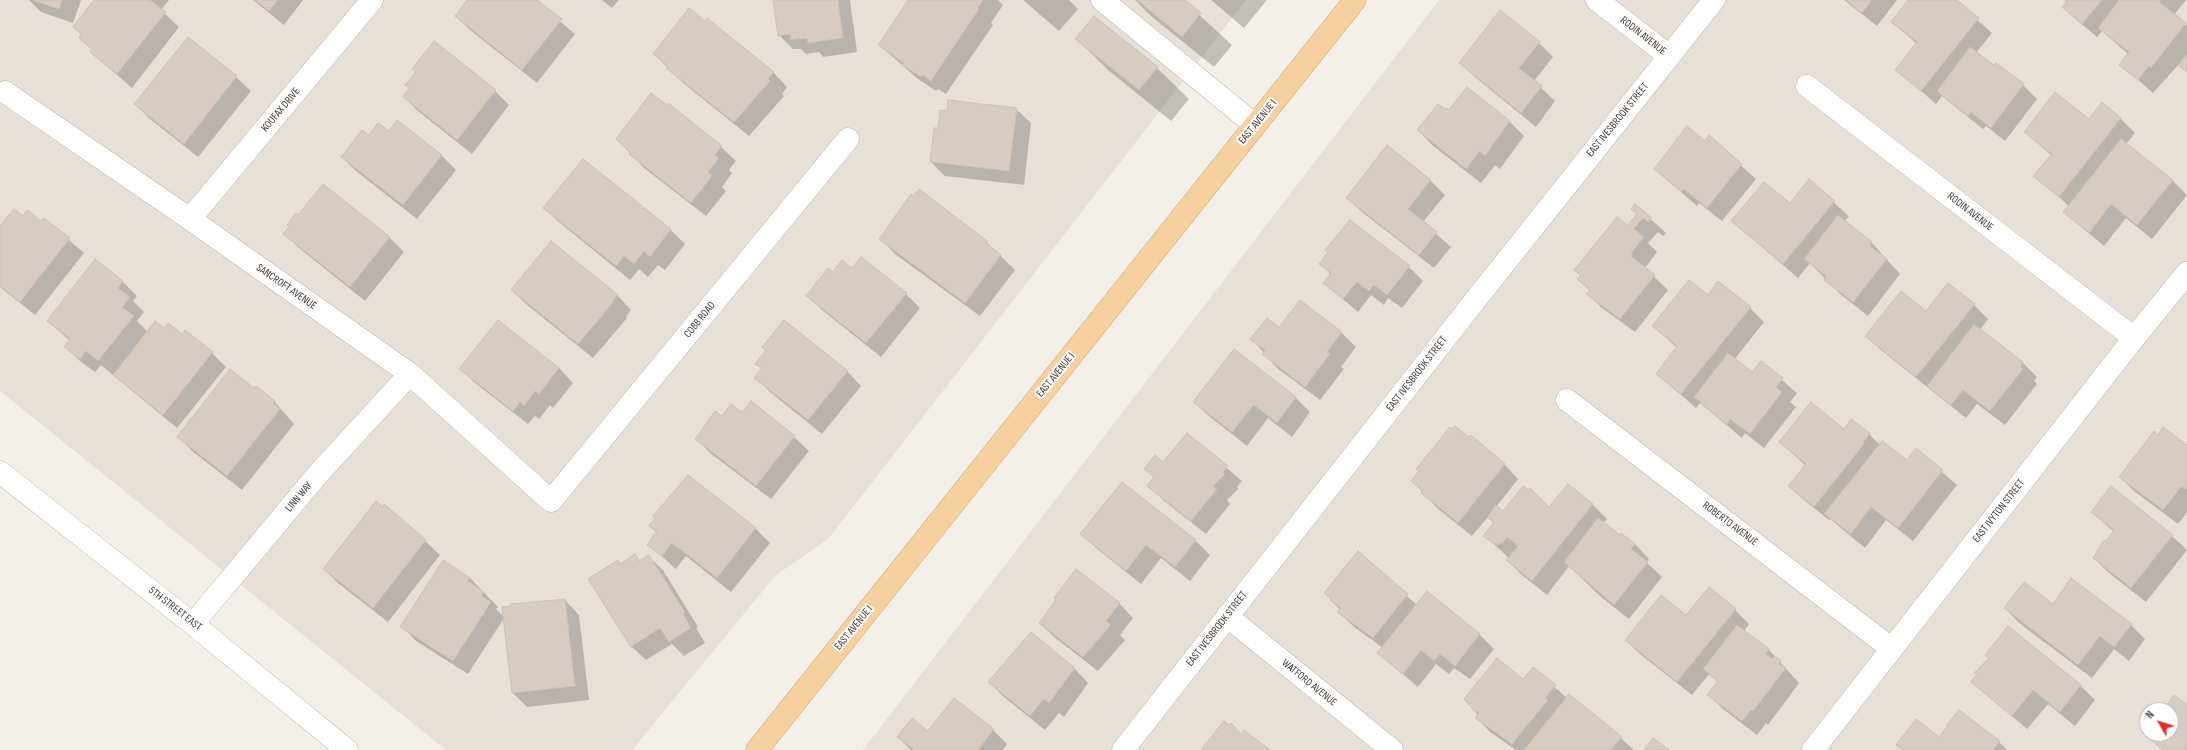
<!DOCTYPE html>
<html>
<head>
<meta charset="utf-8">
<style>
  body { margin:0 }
  #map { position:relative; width:2187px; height:750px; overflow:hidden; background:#f3efe9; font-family:"Sofia Sans Condensed",sans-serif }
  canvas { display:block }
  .north { position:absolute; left:2139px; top:702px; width:40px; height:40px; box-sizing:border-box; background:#fff; border:1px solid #b5b2af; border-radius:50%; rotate:309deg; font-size:11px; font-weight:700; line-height:16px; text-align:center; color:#463e38 }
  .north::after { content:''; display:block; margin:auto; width:14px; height:18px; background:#e92a2b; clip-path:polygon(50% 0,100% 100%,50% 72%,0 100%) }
</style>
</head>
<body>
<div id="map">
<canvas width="2187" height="750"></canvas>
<div class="north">N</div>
</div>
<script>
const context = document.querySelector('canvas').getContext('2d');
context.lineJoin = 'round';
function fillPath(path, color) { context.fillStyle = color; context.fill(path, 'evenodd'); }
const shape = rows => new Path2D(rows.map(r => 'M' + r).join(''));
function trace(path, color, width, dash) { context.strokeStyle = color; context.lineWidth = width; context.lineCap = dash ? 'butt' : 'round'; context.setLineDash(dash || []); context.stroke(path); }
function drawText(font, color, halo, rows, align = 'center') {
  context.font = font + ' "Sofia Sans Condensed",sans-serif'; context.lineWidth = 4; context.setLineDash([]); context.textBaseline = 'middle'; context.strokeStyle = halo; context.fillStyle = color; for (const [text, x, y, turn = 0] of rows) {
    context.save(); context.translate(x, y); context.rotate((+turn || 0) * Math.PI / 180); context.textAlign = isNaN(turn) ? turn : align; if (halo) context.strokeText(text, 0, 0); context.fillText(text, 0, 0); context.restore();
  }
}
fillPath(shape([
  [0,0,1246,0,829,538,775,576,632,750,446,750,0,391],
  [1439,0,2187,0,2187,750,863,750],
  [2147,710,2171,710,2171,734,2147,734]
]), '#e7e0d8');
fillPath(shape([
  [29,0,81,0,73,23,41,12],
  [95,0,169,0,161,10,179,27,132,88,91,52,93,50,80,38,82,35,74,27],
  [253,0,303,0,284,25],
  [469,0,535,0,575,34,537,83,470,30,456,16],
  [602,0,619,0,612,8],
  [774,0,850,0,857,52,823,57,819,52,806,54,801,49,793,49,779,35],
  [909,0,998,0,1003,5,991,23,993,25,946,94,938,89,936,91,918,79,879,45],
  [1023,0,1069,0,1078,9,1059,31],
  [1135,0,1183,0,1232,45,1214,67,1151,16],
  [1211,0,1267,0,1244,28],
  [1844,0,1897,0,1877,26],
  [1909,0,1955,0,1992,33,1976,53,2023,85,2037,99,2005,141,1986,126,1983,129,1942,96,1936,104,1897,70,1917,44,1892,22],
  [2066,0,2186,0,2174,15,2187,26,2187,72,2179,64,2153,93,2120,64,2128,54,2102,31,2097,37,2078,21,2064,7,2067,3],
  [1077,39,1157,68,1189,99,1171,121,1108,70],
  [1539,43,1553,57,1534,81,1555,101,1536,127,1475,77,1461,63],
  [654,54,773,72,787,87,782,94,784,96,749,136,682,82],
  [236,77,251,91,198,157,149,118,135,104],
  [1467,88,1510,122,1524,136,1500,169,1495,165,1481,183,1432,145,1418,130,1449,111],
  [495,91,509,105,472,154,418,111,404,97],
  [1016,109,1031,123,1024,185,945,176,931,162,939,129],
  [2120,118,2135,133,2126,144,2173,181,2187,195,2152,239,2126,218,2104,246,2064,212,2069,206,2035,176,2051,155,2025,132],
  [389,132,442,156,456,170,417,219,356,171,342,157,370,136],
  [1709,137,1756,179,1722,221,1699,203,1697,206,1655,169,1705,142],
  [617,139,721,147,736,161,729,170,732,173,722,187,726,191,706,216,644,168],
  [583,160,671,230,685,244,665,270,658,265,648,277,639,269,630,280,559,222,544,208],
  [1430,180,1445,195,1423,222,1451,247,1434,268,1362,212,1347,198],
  [1809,181,1849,216,1844,222,1872,243,1900,274,1868,316,1840,294,1810,263,1798,278,1732,221,1790,205],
  [1635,205,1666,233,1663,236,1658,232,1648,243,1657,252,1645,268,1668,290,1635,332,1602,308,1588,294,1590,291,1578,279,1581,276,1576,270,1628,227,1638,214],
  [298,216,389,237,404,252,365,301,299,248,285,234],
  [23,217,41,223,44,219,84,253,35,315,0,287,0,228],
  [881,239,986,242,1015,270,980,316,895,254],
  [96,261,123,282,137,296,133,301,144,312,137,321,148,332,164,330,182,335,212,353,226,367,177,428,101,365,95,372,80,361,66,347,70,341,48,321],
  [1321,264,1409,267,1423,281,1402,308,1388,298,1384,305,1371,295,1358,312,1324,283,1331,275],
  [852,270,906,294,920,308,881,357,822,310,808,296,833,274],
  [512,290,617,295,631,310,626,317,627,318,593,358,526,304],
  [1708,296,1750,308,1764,322,1734,360,1752,374,1761,362,1797,393,1790,402,1796,407,1764,448,1745,433,1742,438,1700,403,1696,408,1657,374,1677,348,1654,326],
  [1300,301,1342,333,1356,347,1341,367,1344,369,1320,400,1277,368,1252,339,1279,328],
  [1974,305,1988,319,1980,330,2023,363,2037,377,2034,381,2037,384,2005,425,1977,404,1966,418,1881,350,1866,336,1927,312],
  [1234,351,1296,398,1310,412,1292,437,1268,418,1247,446,1209,416,1194,402],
  [757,363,847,371,861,386,822,434,770,392,755,377,762,369],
  [559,368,573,383,553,408,550,405,539,419,535,416,528,424,475,383,461,369],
  [254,390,274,401,294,424,242,490,192,451,178,436],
  [743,413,794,437,809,451,771,499,710,453,696,438,722,418],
  [1844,430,1869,434,1880,445,1907,461,1916,450,1957,485,1913,541,1886,520,1865,548,1830,519,1829,520,1804,500,1789,486,1806,466,1780,442],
  [1187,434,1242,481,1237,487,1238,489,1227,500,1230,504,1206,534,1163,500,1149,485,1155,478,1146,469,1163,463],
  [2158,436,2187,446,2187,512,2178,524,2134,491,2120,477],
  [1504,464,1518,479,1496,507,1503,513,1592,504,1607,519,1603,523,1620,537,1622,534,1635,544,1649,559,1646,562,1662,577,1629,619,1601,597,1569,566,1547,595,1522,575,1507,560,1509,558,1485,536,1494,523,1488,517,1472,536,1437,508,1412,481],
  [689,476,756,529,770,543,731,592,686,556,676,569,648,544,657,533,650,526],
  [1122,483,1196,541,1210,555,1190,581,1161,558,1141,584,1096,548,1082,534],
  [2111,488,2172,536,2187,550,2146,602,2108,572,2094,558,2114,532,2092,512],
  [425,541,440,555,388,622,338,583,324,569],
  [1358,552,1417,605,1427,593,1480,635,1494,649,1470,679,1454,668,1449,674,1436,664,1418,687,1378,653,1383,648,1353,626,1339,612,1340,610,1331,600],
  [635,556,640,561,648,556,663,570,698,627,696,628,705,643,684,656,672,644,646,660,631,646,617,561,621,564],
  [443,561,470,578,498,607,496,609,504,617,565,600,579,615,589,700,527,707,513,693,504,618,468,674,416,641,402,626],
  [1119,603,1133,618,1120,635,1125,640,1098,671,1054,637,1040,623],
  [2053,606,2131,625,2145,639,2129,661,2114,649,2092,678,2019,623,2005,608],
  [1735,610,1749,624,1744,631,1769,650,1799,683,1768,725,1766,723,1757,735,1723,709,1709,695,1718,682,1709,674,1692,695,1640,654,1626,640,1687,616],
  [2008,628,2081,686,2095,700,2075,726,2048,704,2027,729,1972,682,1990,658],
  [1074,668,1088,683,1064,717,1059,713,1045,730,1004,697,989,682],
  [1533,668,1567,698,1621,738,1634,750,1516,750,1490,732,1476,717,1478,715,1471,707,1523,680],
  [993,730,1007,744,1003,750,911,750,898,737,928,732],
  [1940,738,1999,742,2007,750,1903,750,1897,745]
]), '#0003');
const building = shape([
  [32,0,62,0,59,9,32,0],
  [94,0,150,0,166,12,117,74,90,52,92,49,79,38,82,34,73,27,94,0],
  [255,0,278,0,269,11,255,0],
  [467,0,537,0,562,19,522,70,455,16,467,0],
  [773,0,838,0,843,38,808,43,807,38,791,40,790,34,778,36,773,0],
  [908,0,983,0,978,8,979,9,931,81,923,75,921,77,902,65,904,63,878,45,908,0],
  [1137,0,1185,0,1201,13,1182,37,1137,0],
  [1846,0,1872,0,1862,13,1846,0],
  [1908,0,1957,0,1979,18,1921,91,1895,70,1917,42,1891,22,1908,0],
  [2065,0,2102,0,2082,24,2062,7,2066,3,2065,0],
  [2119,0,2161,0,2159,2,2186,23,2151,68,2149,66,2138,80,2119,65,2129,52,2098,28,2119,0],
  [689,8,705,21,707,18,774,72,768,79,770,81,734,122,666,68,668,66,653,54,689,8],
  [1500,10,1540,42,1519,68,1542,86,1521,113,1459,63,1500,10],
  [1094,16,1158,67,1139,90,1075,39,1094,16],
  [188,37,237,76,184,144,134,104,188,37],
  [434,41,496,90,457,140,403,97,409,88,405,85,416,72,412,69,434,41],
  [1970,47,1994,65,1996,63,2024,84,1991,128,1971,112,1968,116,1937,91,1970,47],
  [2187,54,2187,72,2178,65,2187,54],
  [1467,87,1510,121,1485,156,1480,151,1466,169,1417,130,1438,104,1445,109,1446,108,1449,110,1467,87],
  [2055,92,2089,119,2102,102,2121,118,2059,197,2033,176,2052,154,2024,132,2055,92],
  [651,93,667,105,668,103,722,146,715,155,719,158,708,172,712,176,691,203,629,154,630,152,616,139,651,93],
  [948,100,1017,108,1009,171,930,162,934,128,938,128,940,110,947,111,948,100],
  [397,120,442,155,403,205,341,157,362,130,369,135,378,123,389,131,397,120],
  [1687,126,1705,141,1709,135,1742,164,1707,208,1684,189,1682,192,1654,169,1687,126],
  [2121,139,2173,180,2137,225,2111,204,2089,233,2063,212,2121,139],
  [1387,145,1431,180,1408,209,1437,232,1419,255,1346,198,1387,145],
  [583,159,671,229,650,257,644,251,634,264,624,256,616,266,543,208,583,159],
  [1809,179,1835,201,1783,264,1731,221,1764,182,1790,203,1809,179],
  [323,184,390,237,350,287,283,234,289,227,287,225,296,213,298,215,323,184],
  [919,189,987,241,986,243,1001,255,965,303,879,239,911,194,913,196,919,189],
  [1635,204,1652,218,1648,222,1643,218,1634,229,1644,237,1631,253,1633,254,1631,256,1655,275,1620,319,1586,294,1590,290,1577,279,1581,275,1574,270,1617,217,1628,225,1637,214,1631,209,1635,204],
  [14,209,23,216,27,210,41,221,44,218,70,238,20,302,0,286,0,226,14,209],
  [1838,215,1872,242,1870,246,1887,259,1853,302,1824,280,1826,276,1804,259,1838,215],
  [1350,220,1410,266,1387,295,1374,285,1369,291,1357,282,1343,299,1323,283,1331,273,1319,264,1328,252,1325,250,1350,220],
  [551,241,618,295,612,302,613,303,578,344,511,290,551,241],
  [861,257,907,293,866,343,806,296,828,268,833,272,842,260,852,268,861,257],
  [95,259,123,281,118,288,130,297,122,307,134,316,98,361,86,351,80,359,64,347,70,339,47,321,95,259],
  [1689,280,1708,295,1718,281,1751,307,1681,394,1656,374,1677,346,1652,326,1689,280],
  [1948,283,1975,304,1916,377,1865,336,1901,291,1926,311,1948,283],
  [1300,300,1342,332,1327,352,1330,354,1305,387,1262,354,1265,350,1250,339,1267,318,1279,327,1300,300],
  [498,320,559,368,539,394,535,391,524,406,520,402,513,411,459,369,498,320],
  [784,320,848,371,808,420,754,378,762,368,755,364,766,350,762,347,784,320],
  [155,321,164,328,168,323,182,334,185,330,213,352,163,415,113,375,155,321],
  [1974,324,2023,362,2020,367,2023,369,1990,411,1963,390,1951,405,1927,386,1974,324],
  [1234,349,1296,397,1277,423,1254,405,1232,432,1193,402,1234,349],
  [1728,353,1752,372,1761,361,1783,378,1776,387,1782,392,1750,434,1730,419,1727,425,1694,397,1728,353],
  [230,369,254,388,256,386,275,401,273,403,280,409,227,476,177,437,230,369],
  [751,401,795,436,756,486,695,439,715,411,722,416,731,404,742,412,751,401],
  [1811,402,1844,429,1851,419,1870,433,1863,443,1864,444,1814,507,1788,486,1806,464,1779,442,1811,402],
  [1455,426,1469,437,1471,435,1505,464,1458,523,1421,493,1423,491,1411,481,1419,471,1416,469,1450,427,1452,429,1455,426],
  [2163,427,2187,445,2187,489,2181,487,2163,510,2119,477,2154,431,2158,435,2163,427],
  [1187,433,1228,466,1223,472,1225,474,1213,486,1217,489,1191,521,1147,486,1154,477,1144,469,1155,455,1163,462,1187,433],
  [1882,441,1907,460,1916,448,1943,470,1898,528,1871,507,1851,534,1824,514,1882,441],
  [688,475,756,528,717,578,672,543,662,556,647,545,657,531,649,526,655,518,653,516,688,475],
  [1122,482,1196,540,1175,567,1146,545,1126,571,1080,534,1122,482],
  [1568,484,1593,504,1532,581,1506,560,1518,546,1507,537,1503,543,1496,545,1483,536,1494,522,1487,517,1496,505,1503,511,1523,486,1529,490,1530,488,1549,507,1568,484],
  [2111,486,2173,535,2131,588,2093,558,2104,540,2106,541,2114,530,2091,512,2111,486],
  [376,501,383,507,384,504,426,540,373,608,323,569,376,501],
  [1598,518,1620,535,1621,533,1635,544,1631,549,1648,562,1614,605,1564,562,1598,518],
  [1358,551,1408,594,1373,638,1337,612,1341,608,1330,600,1331,599,1324,593,1358,551],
  [635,554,639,561,649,555,685,612,683,614,691,628,669,642,660,628,631,647,588,579,618,560,620,564,635,554],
  [443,560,470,578,468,581,484,592,481,596,491,602,453,661,400,627,443,560],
  [1076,569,1120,603,1106,621,1111,625,1083,657,1039,623,1056,600,1054,598,1076,569],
  [2071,578,2132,624,2114,647,2100,636,2078,665,2004,608,2024,582,2053,604,2071,578],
  [1709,587,1736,609,1677,682,1625,640,1661,595,1686,615,1709,587],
  [1427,591,1480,634,1455,666,1440,654,1434,661,1421,650,1403,674,1377,653,1427,591],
  [565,599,575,686,512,693,502,607,511,606,511,604,565,599],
  [1737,625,1769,649,1766,654,1772,659,1774,656,1781,661,1779,664,1786,668,1753,711,1751,710,1742,721,1707,695,1718,681,1703,669,1737,625],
  [2008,626,2081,685,2060,712,2033,690,2012,716,1971,682,1977,674,1974,673,1989,658,1985,655,2008,626],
  [1031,632,1075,668,1049,703,1044,699,1030,716,988,682,1031,632],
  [1497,658,1523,679,1533,667,1556,685,1545,698,1548,700,1512,744,1475,718,1479,712,1478,711,1476,713,1464,699,1497,658],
  [1569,694,1622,737,1611,750,1524,750,1569,694],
  [2174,695,2187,705,2187,750,2163,750,2149,738,2152,734,2171,734,2171,710,2163,710,2174,695],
  [954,698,994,729,978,750,914,750,897,737,912,718,928,731,954,698],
  [1959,710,2000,741,1993,750,1903,750,1896,745,1916,719,1939,737,1947,727,1946,726,1959,710],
  [1224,721,1229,725,1231,723,1241,734,1244,730,1270,750,1201,750,1224,721],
  [1653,738,1669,750,1644,750,1653,738]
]);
fillPath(building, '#d7ccc2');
trace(building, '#cebfb3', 1);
const minor = shape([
  [1102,0,1255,125],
  [1597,0,1669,56],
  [1807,86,2134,338],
  [5,92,190,219,410,374,551,501,848,139],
  [190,219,372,0],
  [1567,400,1892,649],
  [0,472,193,624,347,750],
  [1227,616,1392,750],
  [193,624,318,474,410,374],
  [1123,750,1477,298,1714,0],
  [1813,750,2134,338,2187,273]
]);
const major = shape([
  [757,750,1355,0]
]);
trace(minor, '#beb5ac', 23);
trace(major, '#dbaa70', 23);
trace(minor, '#fff', 22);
trace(major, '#f6d09f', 22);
drawText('11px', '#463e38', '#fff', [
  ["RODIN AVENUE",1643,36,38],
  ["KOUFAX DRIVE",281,110,-50],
  ["EAST IVESBROOK STREET",1618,120,-51],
  ["EAST AVENUE I",1258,122,-51],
  ["RODIN AVENUE",1970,212,38],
  ["SANCROFT AVENUE",286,287,35],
  ["COBB ROAD",700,320,-51],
  ["EAST IVESBROOK STREET",1417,374,-52],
  ["EAST AVENUE I",1056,375,-51],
  ["LINN WAY",299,497,-50],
  ["EAST IVYTON STREET",1999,511,-52],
  ["ROBERTO AVENUE",1730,524,37],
  ["5TH STREET EAST",175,609,38],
  ["EAST AVENUE I",854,628,-51],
  ["EAST IVESBROOK STREET",1217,629,-52],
  ["WATFORD AVENUE",1309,683,39]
]);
</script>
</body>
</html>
